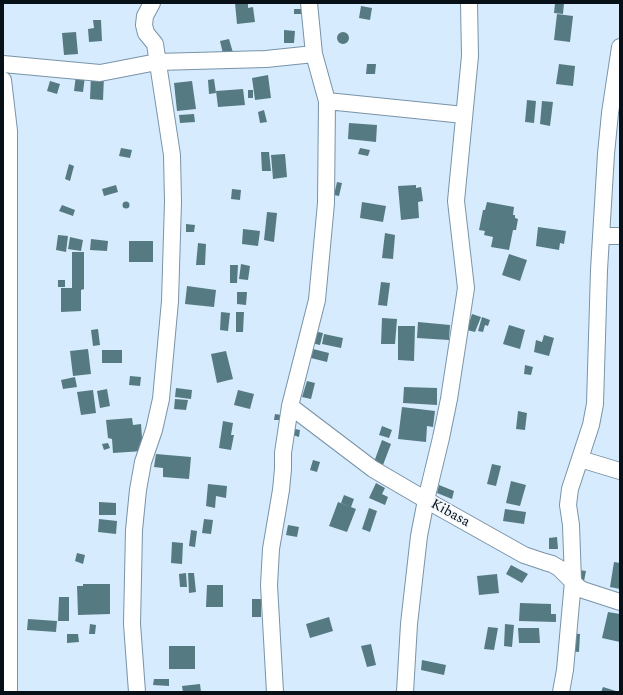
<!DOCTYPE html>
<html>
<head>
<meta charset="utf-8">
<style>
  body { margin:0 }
  #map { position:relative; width:623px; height:695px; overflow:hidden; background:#d6ebfd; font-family:Spectral,serif }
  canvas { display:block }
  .frame { position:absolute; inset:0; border:4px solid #071017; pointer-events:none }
</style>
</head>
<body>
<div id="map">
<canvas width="623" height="695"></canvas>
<div class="frame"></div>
</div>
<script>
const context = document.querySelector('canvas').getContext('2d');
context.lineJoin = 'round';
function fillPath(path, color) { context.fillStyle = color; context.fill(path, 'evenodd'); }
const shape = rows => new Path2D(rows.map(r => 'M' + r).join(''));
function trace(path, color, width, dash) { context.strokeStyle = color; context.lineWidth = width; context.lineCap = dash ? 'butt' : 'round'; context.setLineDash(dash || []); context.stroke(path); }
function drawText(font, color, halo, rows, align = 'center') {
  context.font = font + ' Spectral,serif'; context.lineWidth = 3; context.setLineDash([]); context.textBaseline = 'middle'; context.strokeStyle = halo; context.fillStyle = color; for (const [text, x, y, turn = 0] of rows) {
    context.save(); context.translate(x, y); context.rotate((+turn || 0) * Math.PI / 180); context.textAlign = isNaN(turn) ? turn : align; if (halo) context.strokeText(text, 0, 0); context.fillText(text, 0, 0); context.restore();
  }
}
fillPath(shape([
  [235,3,248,3,248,8,253,7,255,22,237,24],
  [555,3,564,3,563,14,554,13],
  [361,6,372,8,370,20,359,18],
  [294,9,301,9,301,14,294,14],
  [557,14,573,16,570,42,554,40],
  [93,20,101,20,102,41,89,42,88,29,94,28],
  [284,30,295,31,294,43,284,43],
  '337 38a6 6 0 1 1 12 0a6 6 0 1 1-12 0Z',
  [76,32,78,54,64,55,62,33],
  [229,39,234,56,224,58,220,41],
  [367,64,376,64,375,74,366,74],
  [559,64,575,66,573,86,556,84],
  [76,75,85,76,83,92,74,91],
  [91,75,104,76,103,100,90,99],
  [268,75,271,98,255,100,252,78],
  [214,79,216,93,209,94,208,80],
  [50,81,60,84,57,94,47,91],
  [192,81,196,109,177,111,174,83],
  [243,89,245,105,218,107,216,91],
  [248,90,253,90,253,98,248,98],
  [527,100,536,101,534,123,525,122],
  [542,101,553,102,550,126,540,124],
  [264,110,267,122,260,123,258,112],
  [194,114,195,122,180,123,179,115],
  [349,123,377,125,376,142,348,139],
  [121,148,132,150,130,158,119,156],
  [360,148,370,150,368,156,358,154],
  [261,152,269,152,271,171,262,171],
  [285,154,287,177,273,179,271,155],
  [69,164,74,166,70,181,65,179],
  [337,182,342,183,339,196,334,195],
  [116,185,118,192,104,196,102,189],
  [416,185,416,188,421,187,423,201,418,202,419,218,401,220,398,186],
  [232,189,241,190,240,200,231,199],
  '122.5 205a3.5 3.5 0 1 1 7 0a3.5 3.5 0 1 1-7 0Z',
  [362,202,386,206,383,222,360,218],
  [487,202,514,207,513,215,515,215,515,218,518,219,516,230,513,230,509,250,491,247,493,237,484,235,485,231,479,230,483,210,485,210],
  [62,205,75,210,73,216,59,211],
  [267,212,277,213,274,242,264,240],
  [186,224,195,225,194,232,186,232],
  [538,227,566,231,564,244,560,243,559,250,536,246],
  [243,229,260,231,258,246,242,244],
  [385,233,395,235,393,259,382,258],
  [58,235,68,236,66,252,56,250],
  [70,237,83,240,81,251,68,249],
  [91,239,108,241,107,251,90,250],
  [129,241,153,241,153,262,129,262],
  [198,243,206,244,205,265,196,265],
  [72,252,84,252,84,289,81,290,81,311,61,312,61,288,72,288],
  [509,254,527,260,520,281,502,275],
  [241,264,250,266,248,280,239,279],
  [230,265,238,265,237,283,230,283],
  [58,280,65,280,65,287,58,287],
  [381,282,390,283,387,306,378,305],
  [187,286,216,290,214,307,185,304],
  [237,292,247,292,246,305,237,304],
  [221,312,230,313,228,331,220,330],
  [236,312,244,312,243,332,236,332],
  [472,314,481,317,475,332,467,330],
  [482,317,490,320,488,326,485,325,483,332,478,331],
  [382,318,397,319,395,344,381,344],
  [418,322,450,325,449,340,417,338],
  [509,325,525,330,520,349,503,344],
  [398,326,415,326,414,361,398,360],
  [98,329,100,345,93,346,91,330],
  [313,331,323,333,320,345,311,343],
  [324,334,343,338,341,348,322,344],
  [544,335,554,338,549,356,534,352,536,340,542,342],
  [309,348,329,353,327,362,307,357],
  [88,349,91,374,73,376,70,351],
  [102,350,122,350,122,363,102,363],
  [226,351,233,379,217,383,211,354],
  [525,365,533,367,531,375,524,374],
  [130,376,141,377,140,386,129,385],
  [75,377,77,387,63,389,61,380],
  [307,381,315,383,311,399,302,397],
  [404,387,437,388,437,405,403,403],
  [176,388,192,390,191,399,175,397],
  [107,389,110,406,100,408,97,391],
  [93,390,96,413,81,415,77,392],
  [238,390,254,394,250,409,234,405],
  [175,399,188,400,186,410,174,409],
  [402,407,435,411,433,427,427,426,426,442,398,439],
  [518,411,527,413,525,430,516,429],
  [275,414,281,415,280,420,274,420],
  [132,418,133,425,141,424,143,451,113,453,112,439,108,438,106,420],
  [223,421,233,423,231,435,234,435,231,450,219,448],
  [382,426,392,430,389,438,379,435],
  [295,429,300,430,299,437,293,435],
  [382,440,391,444,383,465,374,462],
  [108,443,110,448,104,450,102,444],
  [156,454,191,457,189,479,163,477,163,468,154,467],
  [313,460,320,462,317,472,310,470],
  [492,464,501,466,496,486,487,484],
  [511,481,526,485,520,506,506,503],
  [376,483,385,488,382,494,388,497,385,505,369,498],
  [208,484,227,486,226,498,216,496,215,508,206,506],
  [439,485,454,491,452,499,437,493],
  [344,495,354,499,351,507,341,503],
  [99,502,116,503,116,515,99,515],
  [338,502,356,509,347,532,329,526],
  [369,508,377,511,370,532,362,529],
  [505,509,526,512,524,524,503,521],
  [99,519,117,521,116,534,98,532],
  [204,519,213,520,211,534,202,533],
  [288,525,299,527,297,537,286,535],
  [191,530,197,531,195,547,189,546],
  [557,537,558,549,549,549,549,538],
  [172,542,183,543,182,564,171,563],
  [77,553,85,555,83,564,75,561],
  [614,562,620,563,620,589,610,587],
  [511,565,528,574,522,583,506,574],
  [579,570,586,571,584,581,577,580],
  [186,573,187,587,180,587,179,574],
  [188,573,194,573,196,592,189,593],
  [497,574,499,593,479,595,477,576],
  [83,584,110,584,110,614,78,615,77,586,83,586],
  [207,585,223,585,223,607,206,607],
  [59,597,69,597,69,621,58,621],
  [252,599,261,599,261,617,252,617],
  [520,603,551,604,551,614,556,614,556,622,519,621],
  [608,612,620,614,620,642,602,638],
  [329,617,333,631,310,638,306,624],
  [28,619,57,621,56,632,27,630],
  [90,624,96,625,95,634,89,634],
  [505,624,514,625,512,647,504,646],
  [488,627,498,628,494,650,484,649],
  [518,628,539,628,540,643,519,643],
  [569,633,580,634,579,652,568,651],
  [67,634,78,634,79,642,67,643],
  [371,644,376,665,367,667,361,646],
  [169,646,195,646,195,669,169,669],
  [422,660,446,665,444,675,421,670],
  [154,679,169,679,169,686,153,685],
  [200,684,201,692,183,692,182,686],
  [603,687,619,692,601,692]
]), '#567a81');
const minor = shape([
  [3,64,100,73,157,62,266,59,314,54],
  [3,80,9,131,9,692],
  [327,101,464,115],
  [601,236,620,236],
  [290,406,373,469,426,500,524,555,545,562,552,564,559,568,578,587,583,590,620,602],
  [580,459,620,471],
  [137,692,132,624,134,530,138,490,143,462,154,430,161,399,170,301,173,202,172,155,155,44,146,33,144,25,145,16,152,3],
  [275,692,269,585,271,549,281,490,283,469,283,453,290,406,317,300,326,203,327,101,314,54,309,3],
  [405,692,409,624,419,536,426,500,441,438,449,399,466,288,456,201,470,56,469,3],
  [561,692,565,670,573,581,571,525,568,505,570,489,591,425,595,404,599,270,606,154,610,113,620,47]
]);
trace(minor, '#7993a7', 18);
trace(minor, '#fff', 16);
drawText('14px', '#071017', '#f1f6fb', [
  ["Kibasa",450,514,29]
]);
</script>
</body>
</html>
